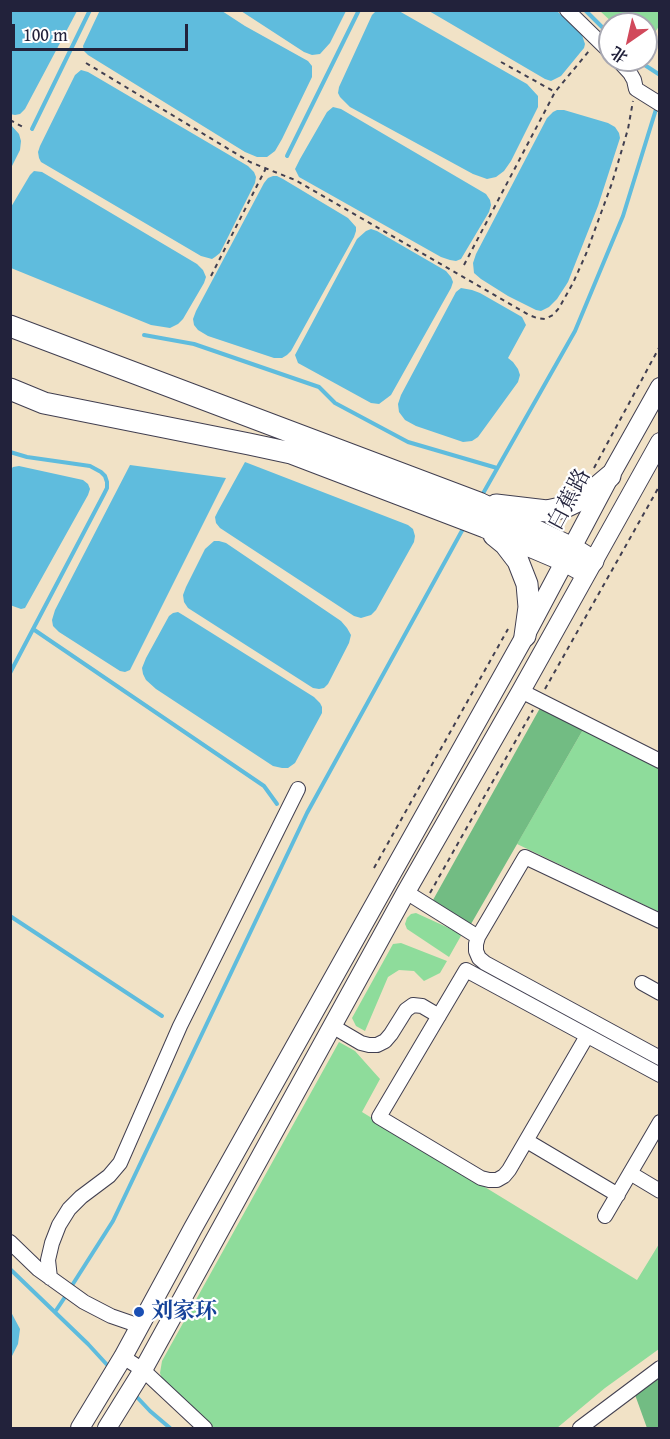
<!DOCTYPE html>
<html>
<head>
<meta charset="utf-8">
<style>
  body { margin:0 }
  #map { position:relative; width:670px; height:1439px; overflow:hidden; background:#f1e2c6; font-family:"Gentium Book Plus","Noto Serif SC",serif }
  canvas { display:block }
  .frame { position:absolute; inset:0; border:12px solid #22223b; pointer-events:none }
  .north { position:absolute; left:598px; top:12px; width:60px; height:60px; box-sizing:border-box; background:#fff; border:2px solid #a7a7b1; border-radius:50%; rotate:214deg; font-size:16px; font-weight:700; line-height:24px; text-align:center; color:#22223b }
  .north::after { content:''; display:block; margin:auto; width:21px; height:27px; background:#d1495b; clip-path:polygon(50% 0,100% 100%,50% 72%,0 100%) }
  .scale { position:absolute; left:12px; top:24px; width:176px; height:27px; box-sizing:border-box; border:3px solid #22223b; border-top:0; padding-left:8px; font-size:18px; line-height:21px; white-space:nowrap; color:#22223b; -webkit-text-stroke:4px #fff; paint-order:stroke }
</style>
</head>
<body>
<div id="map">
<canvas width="670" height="1439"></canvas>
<div class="frame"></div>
<div class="north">北</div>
<div class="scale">100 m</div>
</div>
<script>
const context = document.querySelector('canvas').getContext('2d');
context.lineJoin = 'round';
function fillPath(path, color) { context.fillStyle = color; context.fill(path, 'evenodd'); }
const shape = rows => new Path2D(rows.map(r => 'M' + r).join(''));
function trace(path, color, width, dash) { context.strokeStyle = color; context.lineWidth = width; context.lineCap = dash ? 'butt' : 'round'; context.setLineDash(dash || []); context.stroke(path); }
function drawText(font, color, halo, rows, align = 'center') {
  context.font = font + ' "Gentium Book Plus","Noto Serif SC",serif'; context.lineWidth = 4.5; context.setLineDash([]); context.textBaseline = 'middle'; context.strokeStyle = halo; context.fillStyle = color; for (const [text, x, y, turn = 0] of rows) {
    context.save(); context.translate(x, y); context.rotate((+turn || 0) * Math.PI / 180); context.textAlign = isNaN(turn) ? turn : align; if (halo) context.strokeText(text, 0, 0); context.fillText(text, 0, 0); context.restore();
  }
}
fillPath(shape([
  [600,11,659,11,659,26,646,47,646,24,614,24],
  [584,728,659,766,659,912,517,844],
  [416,913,462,934,449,957,407,929,405,924,407,918,411,914],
  [401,943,447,961,440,973,424,981,414,971,399,970,388,977,365,1031,356,1026,352,1018,393,944],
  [339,1042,355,1051,380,1079,362,1112,637,1280,659,1244,659,1349,605,1388,557,1428,214,1428,162,1379,160,1373,162,1361]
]), '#8edc9b');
fillPath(shape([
  [540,708,584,728,471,924,433,900],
  [659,1373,659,1428,647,1428,634,1392]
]), '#72bc83');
fillPath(shape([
  [11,10,77,11,25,109,20,114,15,115,10,114],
  [100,10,222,11,245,26,308,61,312,66,312,77,282,139,275,151,267,157,257,157,245,152,88,55,84,51,83,46],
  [241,11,346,11,330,43,320,54,312,55,304,52],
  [399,11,527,84,538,96,538,107,511,161,504,171,496,177,487,179,473,174,350,107,340,97,338,93,339,87,372,15,376,11],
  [429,11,557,11,582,35,585,44,584,48,561,76,551,81,545,79],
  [81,70,88,72,248,166,254,172,256,177,255,183,220,253,215,257,212,259,201,256,41,162,39,158,38,152,40,146,75,75],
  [333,107,341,109,486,194,490,200,491,205,489,212,461,259,456,261,450,260,441,257,299,177,295,169,300,159,327,112],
  [557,110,564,110,608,123,615,127,619,133,620,138,598,206,568,282,557,299,549,307,541,311,536,310,508,296,481,279,474,273,473,263,476,254,547,118,553,112],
  [11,125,19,134,21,141,20,150,11,168],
  [34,171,42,172,197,264,203,270,206,277,204,283,183,319,178,324,170,328,151,325,11,268,11,207,30,175],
  [273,176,277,176,283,179,348,218,356,227,356,231,354,237,291,351,287,355,282,358,274,358,208,336,198,330,194,325,193,319,196,311,264,183,268,178],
  [371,229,377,231,446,271,451,277,453,282,451,288,391,395,379,404,371,403,298,363,295,355,357,239,366,231],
  [461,288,472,290,480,293,522,317,526,325,508,358,513,362,518,369,520,375,518,382,478,437,472,441,463,442,416,426,405,420,399,412,398,404,401,395,456,292],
  [245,462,408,525,413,529,415,536,414,542,376,610,371,615,361,618,354,616,220,528,216,523,215,517,218,511],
  [130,465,226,478,130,670,125,672,120,671,59,632,53,626,52,620,55,610],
  [19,466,83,480,88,484,90,489,88,495,25,608,21,609,10,605,11,469,13,467],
  [214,541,219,541,226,543,341,621,347,628,351,635,349,643,328,684,324,688,319,689,313,688,188,608,184,602,183,595,186,587,205,549],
  [178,612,183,615,314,697,320,703,322,707,322,713,295,763,288,768,282,768,273,766,156,689,146,680,143,674,142,668,146,658,169,616,173,613],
  [11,1312,20,1329,18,1344,11,1358]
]), '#5fbcdd');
trace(shape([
  [585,10,610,35],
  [637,60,660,75],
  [32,129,90,10],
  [287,156,359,10],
  [144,335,194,344,319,387,335,403,408,442,497,468],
  [10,452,27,457,90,466,101,472,105,476,107,482,107,488,104,494,10,673],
  [481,497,575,331,623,216,657,106],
  [33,629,264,786,277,804],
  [10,916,162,1016],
  [10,1269,88,1344,110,1368],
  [71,1287,113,1221,307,813,464,527],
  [55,1312,67,1294],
  [135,1395,150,1411,170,1428]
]), '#5fbcdd', 4);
const minor = shape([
  [567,10,610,52],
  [618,60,630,73,634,80,636,89,660,104],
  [521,691,660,761],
  [406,892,478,937],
  [660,921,525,857,478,937,476,944,476,951,479,958,485,963,660,1058],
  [642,983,660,993],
  [332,1026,361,1043,369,1045,377,1045,385,1041,391,1034,406,1010,413,1005,422,1006,439,1016],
  [587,1036,509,1170,504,1176,497,1180,489,1180,481,1178,379,1117,466,970,660,1075],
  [527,1141,618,1195],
  [630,1173,660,1191],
  [605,1216,660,1122],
  [10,1242,38,1269,84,1302,111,1316,140,1326],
  [50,1278,48,1260,52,1243,59,1225,69,1209,81,1197,109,1176,120,1163,180,1026,298,789],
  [123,1357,143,1370,205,1428],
  [580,1428,660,1368]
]);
const major = shape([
  [80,1428,123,1357,193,1228,525,636,610,476,660,387],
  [107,1428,143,1370,406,892,521,691,660,442]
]);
const highway = shape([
  [10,326,479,503,572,548,593,561],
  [10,389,44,403,249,444,291,453,485,527,565,561,585,572],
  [496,505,547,511,565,507,584,498,610,476],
  [494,535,505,544,518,561,527,584,529,607,525,636]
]);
trace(minor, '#413f50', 16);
trace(major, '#413f50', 20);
trace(highway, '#413f50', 23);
trace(shape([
  [501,62,555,92],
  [86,63,250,162,295,180,529,315,537,318,545,319,553,315,559,308,573,283,586,254,612,183,628,129,633,101],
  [10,120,23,127],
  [464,265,555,92,589,51],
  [211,276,266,168],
  [594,468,660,346],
  [545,689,660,485],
  [374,868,508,629],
  [430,893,533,710]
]), '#413f50', 2, [4.5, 4.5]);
trace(minor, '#fff', 14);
trace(major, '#fff', 18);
trace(highway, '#fff', 21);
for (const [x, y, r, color] of [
  [139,1312,6,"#1a4fb4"]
]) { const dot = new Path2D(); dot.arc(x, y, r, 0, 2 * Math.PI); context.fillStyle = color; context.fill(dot); trace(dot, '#fff', 2); }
drawText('22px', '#22223b', '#fff', [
  ["白蕉路",570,500,-62]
]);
drawText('bold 22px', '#164399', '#fff', [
  ["刘家环",151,1312]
], 'left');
</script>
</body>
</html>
